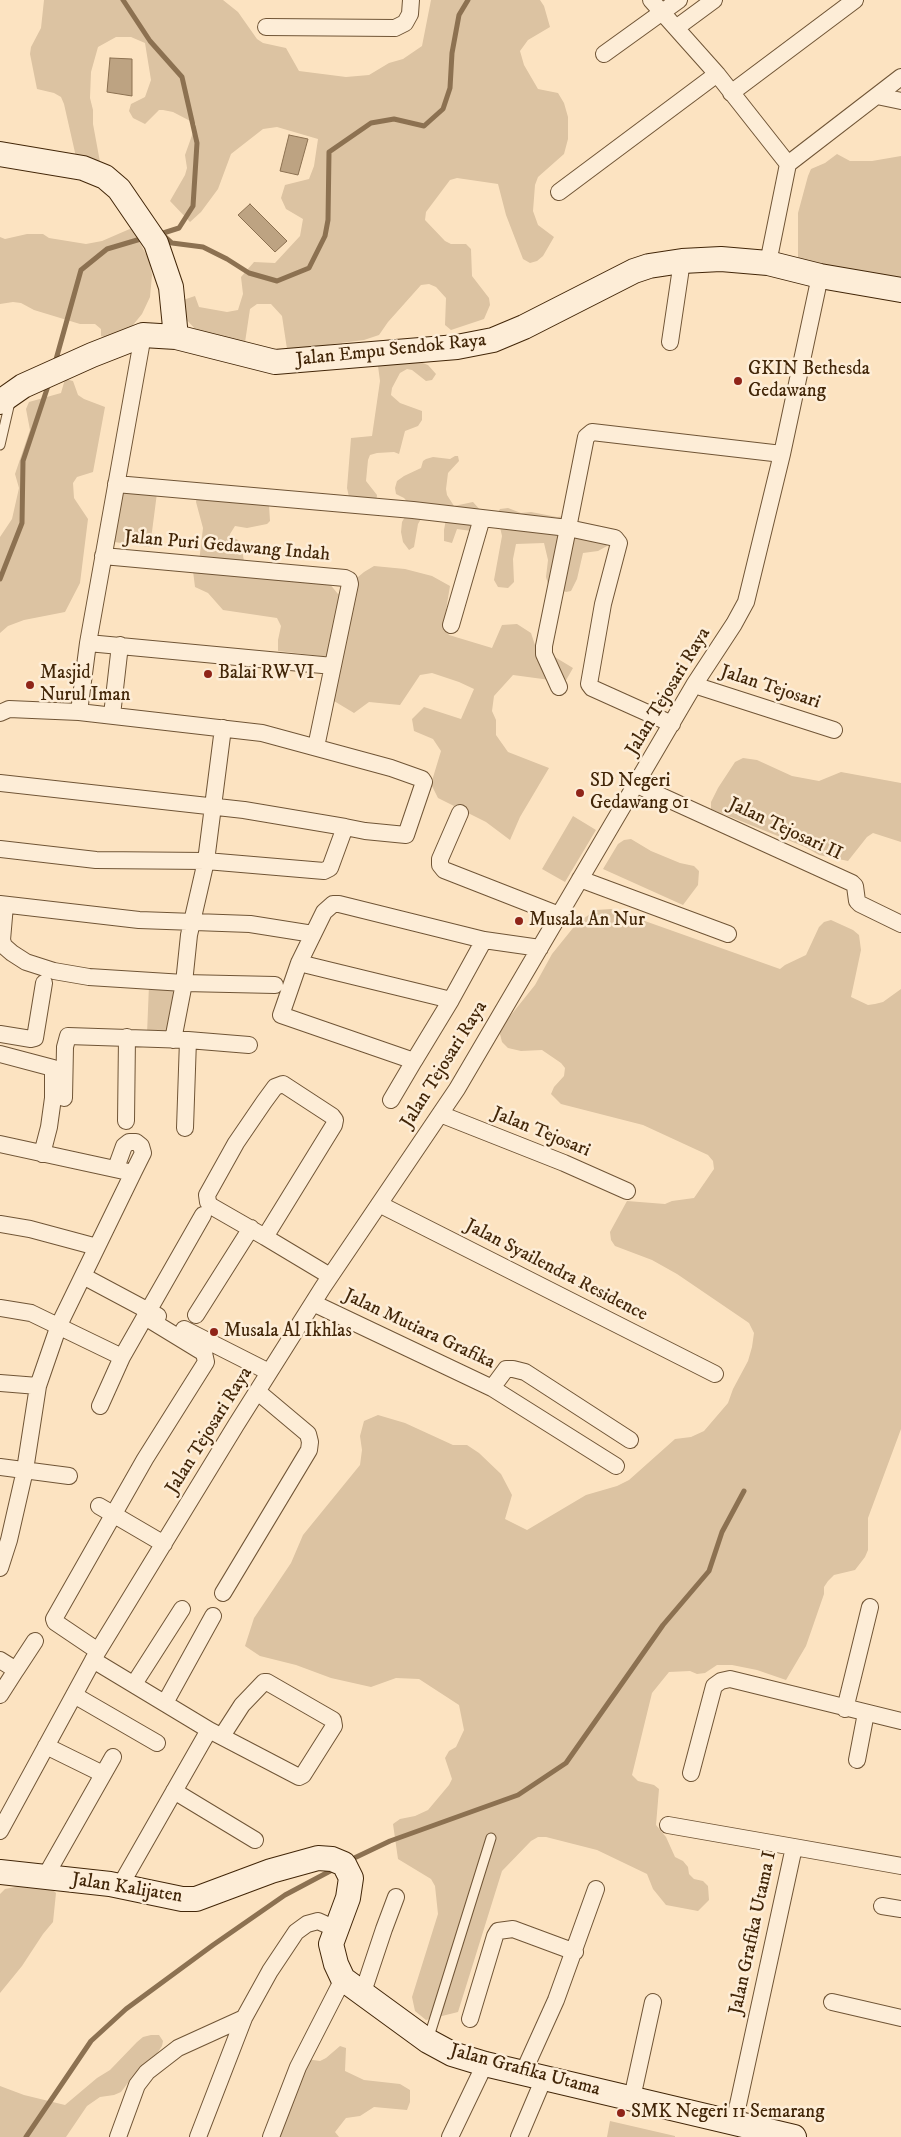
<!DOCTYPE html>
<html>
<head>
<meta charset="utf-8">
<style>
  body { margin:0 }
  canvas { display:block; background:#fce3c1 }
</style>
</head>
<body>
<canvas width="901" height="2137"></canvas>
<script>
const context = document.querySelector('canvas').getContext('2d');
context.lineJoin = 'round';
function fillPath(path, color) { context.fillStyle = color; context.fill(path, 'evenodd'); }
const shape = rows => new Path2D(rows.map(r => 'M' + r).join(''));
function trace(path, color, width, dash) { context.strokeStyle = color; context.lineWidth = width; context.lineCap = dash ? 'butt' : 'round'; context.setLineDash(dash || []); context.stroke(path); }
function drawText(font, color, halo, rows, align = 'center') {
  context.font = font + ' "IM FELL DW Pica",serif'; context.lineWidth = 5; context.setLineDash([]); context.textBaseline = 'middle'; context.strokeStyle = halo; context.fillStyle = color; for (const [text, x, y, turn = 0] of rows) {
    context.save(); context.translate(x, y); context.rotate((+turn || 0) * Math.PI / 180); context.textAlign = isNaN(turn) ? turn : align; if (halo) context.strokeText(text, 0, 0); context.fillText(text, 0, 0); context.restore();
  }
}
fillPath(shape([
  [44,0,223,0,238,12,257,39,263,43,286,48,299,71,346,77,369,75,389,63,403,59,422,46,431,0,540,0,544,6,550,27,528,40,520,51,524,65,538,89,558,93,564,103,568,117,568,139,564,154,538,177,535,185,533,211,538,225,554,237,543,256,537,261,530,263,523,259,506,215,498,184,457,178,450,180,426,212,425,220,445,241,451,244,466,244,471,249,472,276,489,298,490,305,484,319,451,330,445,325,446,298,436,287,429,284,421,285,388,322,379,335,364,340,333,344,296,352,287,349,282,316,271,304,257,304,250,309,244,349,197,331,184,317,183,300,195,296,199,307,227,312,238,310,243,294,241,277,254,262,275,263,300,236,303,219,286,209,281,198,285,185,309,179,314,166,318,139,277,127,263,129,231,154,218,189,201,212,190,222,170,201,185,175,187,168,185,155,196,124,173,112,163,110,159,110,145,124,133,118,129,111,131,104,145,97,151,80,145,43,131,37,116,37,98,47,91,72,90,98,93,110,93,124,100,162,76,157,64,104,61,97,54,93,37,89,30,54,31,47,41,28],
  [837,154,850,161,872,161,901,156,901,281,802,260,798,257,798,213,808,176,811,169,825,163],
  [132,228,149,260,152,275,150,297,142,314,133,325,115,336,109,338,101,336,101,329,95,324,80,324,34,310,21,303,13,302,0,304,0,237,5,239,27,234,43,234,49,238,86,244,102,241],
  [382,359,420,362,428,365,436,374,432,380,426,381,412,370,407,369,400,373,392,388,391,395,400,403,422,411,422,420,418,426,405,431,399,454,394,452,377,453,370,455,368,460,366,481,377,495,376,504,349,497,347,488,351,438,372,436,380,381,378,366],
  [65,379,73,381,78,395,84,399,105,407,93,472,77,477,73,483,74,498,88,519,80,583,65,612,24,620,8,626,0,633,0,537,12,519,19,488,15,474,30,430,26,409,29,402,61,393],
  [455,456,458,456,459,461,448,473,446,489,447,495,454,506,473,502,482,512,471,531,457,529,452,543,444,541,444,530,446,519,421,519,418,524,414,547,409,550,403,542,401,532,402,522,411,506,404,498,396,494,395,488,397,481,404,476,421,468,423,461,426,459,433,457,450,459],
  [121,489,157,493,150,547,114,542],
  [197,496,269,505,270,521,267,524,247,528,235,526,230,534,230,536,238,540,241,545,244,561,199,562,203,528,196,502],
  [508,508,521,513,531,512,557,517,565,516,558,537,572,535,606,542,607,546,598,551,583,553,577,579,571,591,566,592,548,584,546,577,548,560,544,543,516,544,513,559,514,582,508,588,498,587,494,580,502,536,497,514,500,509],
  [374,566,405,569,432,576,450,586,443,628,449,635,492,648,502,625,517,624,531,633,535,645,573,668,565,682,513,675,494,696,492,711,496,720,496,735,508,752,549,768,520,817,510,840,486,822,438,798,431,784,441,751,433,739,414,731,412,719,424,707,461,719,474,689,459,682,432,673,420,675,400,705,369,702,354,713,334,701,330,657,278,651,278,640,281,626,277,618,223,610,208,593,195,587,193,571,329,583,338,594,364,572],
  [743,758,757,760,792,776,819,781,841,772,901,783,901,842,873,833,867,837,848,861,819,855,805,847,711,809,711,802,718,788,735,762],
  [573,816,596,830,565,882,542,869],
  [631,839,651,851,680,863,694,866,699,871,698,885,683,905,603,869,618,844,624,840],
  [611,909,780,969,785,965,806,955,819,927,824,922,831,920,853,930,859,935,861,950,851,997,868,1005,875,1004,883,1002,901,989,901,1429,868,1518,868,1550,865,1557,855,1570,834,1575,828,1581,824,1587,824,1594,806,1646,786,1680,757,1670,732,1665,717,1665,705,1673,697,1674,690,1671,669,1672,652,1693,632,1775,638,1781,654,1785,659,1789,656,1825,666,1837,675,1857,683,1861,688,1867,689,1874,694,1879,703,1881,708,1886,709,1900,698,1911,666,1905,653,1889,647,1874,597,1850,546,1837,538,1837,531,1841,502,1871,458,2012,426,2020,415,2011,412,1997,438,1914,435,1886,431,1879,398,1859,393,1824,400,1819,415,1816,428,1810,449,1785,452,1779,445,1758,449,1751,456,1747,464,1730,459,1705,419,1679,396,1678,371,1687,331,1678,296,1665,260,1656,245,1646,254,1618,291,1563,303,1535,360,1465,362,1450,360,1436,364,1421,378,1415,405,1423,453,1445,467,1445,479,1453,501,1474,512,1495,505,1519,527,1530,586,1495,617,1486,629,1480,675,1439,691,1437,704,1431,728,1403,733,1389,748,1361,752,1347,754,1333,749,1323,677,1274,652,1260,615,1246,611,1240,610,1232,627,1201,665,1204,672,1201,694,1198,714,1169,713,1161,708,1155,643,1125,561,1104,551,1094,554,1087,564,1076,565,1068,561,1063,542,1050,521,1051,508,1048,502,1042,499,1030,535,985,552,954,577,923,596,910],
  [149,985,174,986,172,1035,147,1034],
  [20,1886,51,1888,56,1893,53,1922,43,1934,22,1966,0,1993,0,1894,5,1889],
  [151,2035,159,2035,163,2041,162,2046,152,2061,130,2080,121,2092,114,2095,100,2097,87,2106,66,2137,0,2137,0,2086,24,2095,65,2105,97,2078,110,2070,137,2042,143,2037],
  [340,2046,346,2048,345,2071,364,2080,400,2084,410,2090,410,2102,407,2110,374,2107,360,2116,346,2118,335,2132,339,2137,276,2137,306,2059,320,2061,326,2058],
  [610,2121,675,2136,675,2137,607,2137]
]), '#dcc3a2');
const water = shape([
  [110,58,132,59,132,96,107,92,110,58],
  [289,135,308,139,298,175,280,171,289,135],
  [250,204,287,241,275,252,238,215,250,204]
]);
fillPath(water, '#bda382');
trace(water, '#8c7151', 1);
trace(shape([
  [123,0,150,41,182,77,197,143,193,206,179,228,157,235],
  [162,234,172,243,203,247,227,259,249,273,277,281,309,268,325,236,328,220,329,152,371,123,394,119,424,126,443,109,450,88,452,53,459,15,468,0],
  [55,363,81,270,107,249,144,238],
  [0,579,22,523,23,461,49,383],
  [348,1861,390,1841,518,1795,566,1763,663,1625,709,1571,722,1532,744,1491],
  [26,2137,91,2041,126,2009,213,1945,285,1895,334,1869]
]), '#8c7151', 5);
const lane = shape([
  [0,445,10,402],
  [428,2040,491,1838]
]);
const street = shape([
  [651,0,717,74,788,164],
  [266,27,395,28,405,23,410,14,411,0],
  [676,28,714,0],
  [604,54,679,0],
  [731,93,855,0],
  [877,96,901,101],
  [788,164,901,77],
  [559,192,717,74],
  [768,263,788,164],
  [143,335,88,643,79,712,262,733,391,768,422,779,424,782,406,835,365,831,345,827],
  [670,342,682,261],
  [116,484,413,510,568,528,544,646,544,654,559,687],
  [103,556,345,578,349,580,350,584,316,747],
  [451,625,482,518],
  [88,643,333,666],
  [694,685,834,730],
  [0,713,9,709,79,712],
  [112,715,120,645],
  [672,724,592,688,589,684,603,604,619,543,615,538,568,528,586,437,592,432,782,454],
  [223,728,206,861,189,935,184,983,275,985],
  [0,783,244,810,345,827,330,868,324,871,206,861,96,860,0,849],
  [637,785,852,883,855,886,857,901,860,904,901,924],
  [460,813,440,859,440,865,444,870,559,915],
  [580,879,728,934],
  [0,904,139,920,250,924,313,934],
  [5,905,2,940,4,946,12,953,26,962,54,971,89,977,184,983,173,1040],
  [484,940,451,1000,414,1061,281,1015,299,963,324,912,333,904,339,904,484,940,540,948],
  [299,963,451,1000],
  [0,1034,31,1039,35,1038,44,983],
  [0,1054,53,1068,53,1098,49,1127,42,1154],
  [64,1098,65,1047,68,1036,188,1040,249,1045],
  [391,1100,414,1061],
  [440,1114,564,1163,627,1191],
  [126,1121,127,1037],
  [185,1128,188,1040],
  [0,1144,133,1173,59,1325,38,1386,25,1470,9,1540,0,1568],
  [116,1168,124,1146,129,1142,136,1142,141,1146,143,1153,133,1173],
  [379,1204,715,1374],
  [0,1224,30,1229,97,1247],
  [265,1237,211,1206,208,1202,207,1195,236,1143,264,1102,275,1087,283,1084,332,1116,335,1120,334,1125,265,1237,330,1276],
  [83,1276,158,1316],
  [313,1303,492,1388,506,1369,513,1369,525,1372,630,1440],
  [0,1308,31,1313,122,1357],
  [196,1315,251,1228],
  [184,1329,265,1370],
  [0,1383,38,1386],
  [492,1388,616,1466],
  [100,1406,122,1357,203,1215],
  [0,1467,69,1476],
  [99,1506,164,1544],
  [223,1593,309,1450,310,1442,308,1434,258,1392],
  [98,1651,55,1622,54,1619,145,1459,206,1362,204,1353,145,1317],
  [0,1660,16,1670,0,1695],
  [93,1660,209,1730,120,1886],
  [16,1670,35,1641],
  [134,1684,182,1609],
  [74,1695,157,1743],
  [165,1703,213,1616],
  [845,1709,870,1607],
  [209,1730,299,1777,303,1775,334,1726,333,1720,267,1682,264,1682,242,1705,222,1736],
  [46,1746,103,1774],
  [857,1760,866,1713],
  [691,1773,714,1686,721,1681,730,1679,901,1721],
  [174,1791,255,1840],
  [668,1825,794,1847,734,2123],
  [0,1831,98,1651,236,1425,323,1287,457,1089,694,685,734,624,746,602,782,454,820,276],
  [794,1847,901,1866],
  [45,1877,113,1757],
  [882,1906,901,1909],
  [363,1992,384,1929,396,1897],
  [832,2002,901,2018],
  [470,2019,495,1936,498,1931,513,1929,575,1952],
  [523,2073,556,2000,596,1889],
  [632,2098,653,2002],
  [118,2137,137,2085,147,2072,178,2048,244,2018],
  [198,2137,244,2018,270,1971,296,1932,307,1924,318,1921,336,1929],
  [271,2137,298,2067,343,1979],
  [450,2137,485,2064],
  [519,2137,544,2078]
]);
const secondary = shape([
  [0,154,83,168,105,177,119,189,156,243,171,287,176,337],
  [0,402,23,386,92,355,143,335,176,337,275,362,457,347,493,340,524,327,634,271,649,266,682,261,721,259,768,263,820,276,901,290],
  [0,1872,110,1884,182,1899,196,1899,271,1871,318,1858,332,1859,344,1864,351,1878,348,1898,331,1944,336,1964,343,1979,428,2041,452,2054,485,2064,794,2137]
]);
trace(lane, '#705536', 11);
trace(street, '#705536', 18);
trace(secondary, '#422608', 26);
trace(lane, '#fdedd7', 9);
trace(street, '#fdedd7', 16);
trace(secondary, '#fdedd7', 24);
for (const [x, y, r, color] of [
  [738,381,5,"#8f2418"],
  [208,674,5,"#8f2418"],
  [30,685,5,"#8f2418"],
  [580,793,5,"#8f2418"],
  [519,921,5,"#8f2418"],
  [214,1332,5,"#8f2418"],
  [621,2113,5,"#8f2418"]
]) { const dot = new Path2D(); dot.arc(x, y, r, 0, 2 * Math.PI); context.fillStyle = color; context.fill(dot); trace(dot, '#fdedd7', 2); }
drawText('19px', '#422608', '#fdedd7', [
  ["Jalan Empu Sendok Raya",391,351,-6],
  ["Jalan Puri Gedawang Indah",227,547,5],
  ["Jalan Tejosari",770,688,18],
  ["Jalan Tejosari Raya",669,692,-59],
  ["Jalan Tejosari II",785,830,25],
  ["Jalan Tejosari Raya",445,1065,-58],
  ["Jalan Tejosari",541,1133,22],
  ["Jalan Syailendra Residence",556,1271,27],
  ["Jalan Mutiara Grafika",419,1330,25],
  ["Jalan Tejosari Raya",210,1431,-58],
  ["Jalan Kalijaten",127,1889,9],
  ["Jalan Grafika Utama I",754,1933,-78],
  ["Jalan Grafika Utama",525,2071,15]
]);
drawText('19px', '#422608', '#fdedd7', [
  ["GKIN Bethesda",748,370],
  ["Gedawang",748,392],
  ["Masjid",40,674],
  ["Nurul Iman",40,696],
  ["Balai RW VI",218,674],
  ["SD Negeri",590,782],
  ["Gedawang 01",590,804],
  ["Musala An Nur",529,921],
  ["Musala Al Ikhlas",224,1332],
  ["SMK Negeri 11 Semarang",631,2113]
], 'left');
</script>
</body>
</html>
